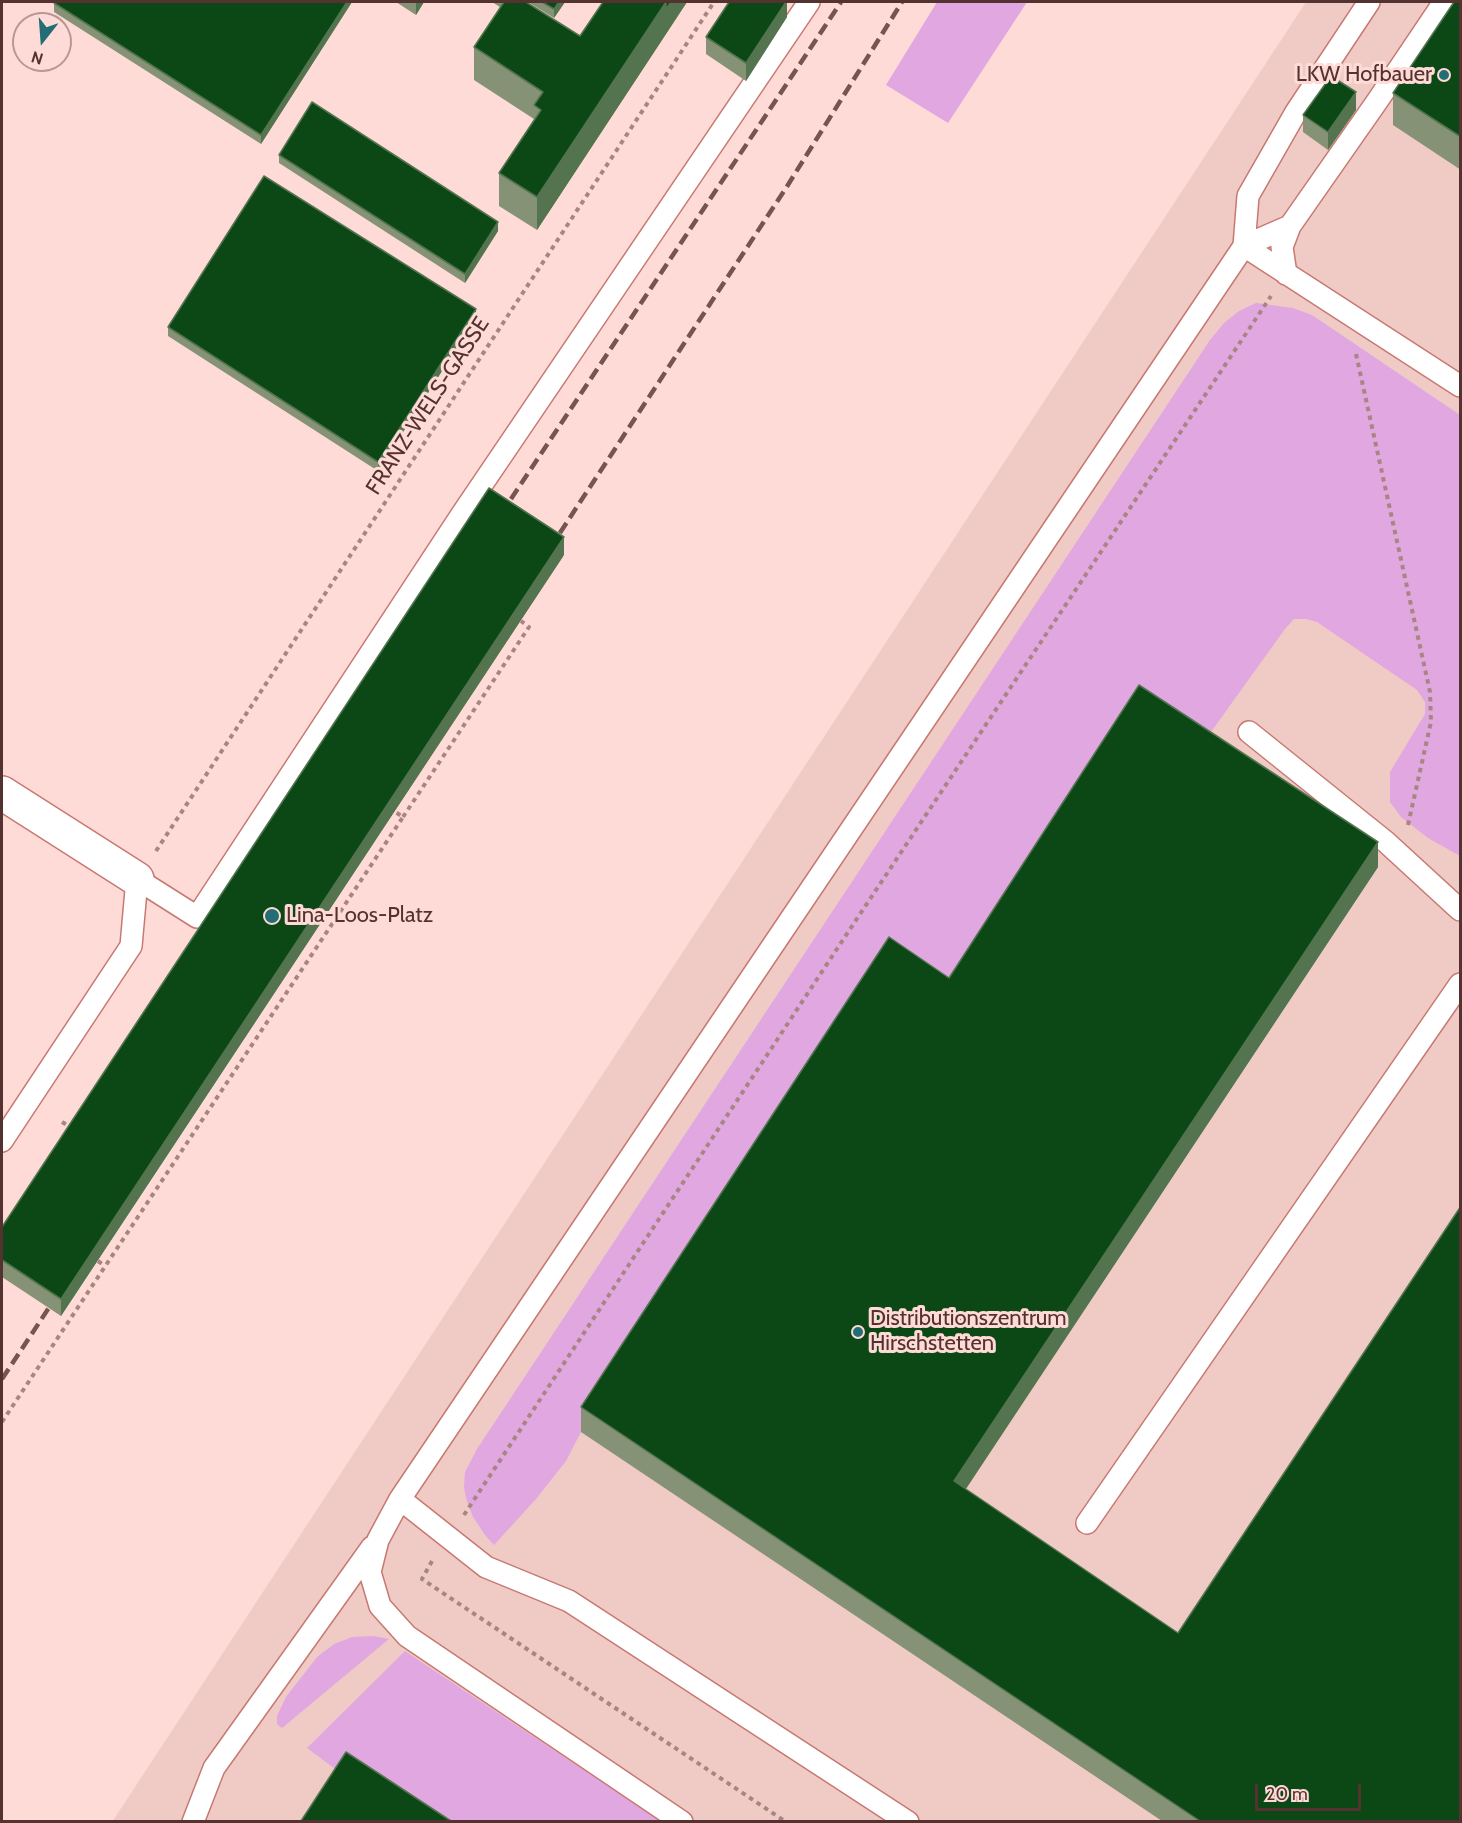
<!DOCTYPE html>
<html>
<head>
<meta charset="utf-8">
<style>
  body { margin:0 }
  #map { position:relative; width:1462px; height:1823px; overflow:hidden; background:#ffdbd7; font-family:Cabin,sans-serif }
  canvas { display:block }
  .frame { position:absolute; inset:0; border:3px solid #54322f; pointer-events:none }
  .north { position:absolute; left:12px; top:12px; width:60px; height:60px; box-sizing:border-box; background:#ffdbd7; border:2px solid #bb9794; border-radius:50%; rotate:197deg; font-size:16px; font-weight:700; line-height:24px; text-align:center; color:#54322f }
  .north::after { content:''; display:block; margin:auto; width:21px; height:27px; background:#236d75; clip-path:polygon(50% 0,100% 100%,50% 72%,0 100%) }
  .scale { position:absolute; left:1255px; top:1784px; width:106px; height:27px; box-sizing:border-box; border:3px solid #54322f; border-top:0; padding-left:8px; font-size:18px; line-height:21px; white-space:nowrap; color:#54322f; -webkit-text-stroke:4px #ffdbd7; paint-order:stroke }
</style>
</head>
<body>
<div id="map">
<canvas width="1462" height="1823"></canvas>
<div class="frame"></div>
<div class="north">N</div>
<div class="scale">20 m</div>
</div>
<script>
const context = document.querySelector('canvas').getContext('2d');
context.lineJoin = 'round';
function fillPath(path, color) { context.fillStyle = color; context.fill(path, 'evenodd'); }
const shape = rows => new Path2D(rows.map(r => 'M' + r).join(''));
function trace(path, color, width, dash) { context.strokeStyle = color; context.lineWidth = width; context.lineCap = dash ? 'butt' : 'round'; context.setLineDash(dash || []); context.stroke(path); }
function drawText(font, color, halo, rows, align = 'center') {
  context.font = font + ' Cabin,sans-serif'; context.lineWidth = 6; context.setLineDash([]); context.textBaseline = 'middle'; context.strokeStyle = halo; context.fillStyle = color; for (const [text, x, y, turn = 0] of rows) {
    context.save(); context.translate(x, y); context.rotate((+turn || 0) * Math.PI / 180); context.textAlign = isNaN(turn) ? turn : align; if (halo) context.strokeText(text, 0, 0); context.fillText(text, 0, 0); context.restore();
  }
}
fillPath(shape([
  [1306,2,1460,2,1460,1821,112,1822]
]), '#f0cbc6');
fillPath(shape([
  [937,2,1027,2,948,123,886,85],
  [1256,303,1293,308,1312,315,1460,415,1460,856,1428,838,1401,817,1390,802,1390,772,1425,714,1425,702,1417,690,1317,622,1306,619,1294,619,1285,629,1198,750,949,1003,581,1432,566,1461,536,1499,494,1545,485,1535,473,1517,466,1498,464,1487,465,1472,477,1449,1210,340,1224,323,1239,311],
  [374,1636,389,1639,282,1728,277,1724,277,1716,286,1697,317,1657,334,1644,352,1637],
  [405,1651,660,1821,413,1821,346,1777,307,1748]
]), '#e0a7e1');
const lane = shape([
  [1244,246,1290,226,1378,100,1444,2],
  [1244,246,1460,386],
  [1286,274,1282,247,1290,226],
  [1249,732,1386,842,1460,910],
  [2,1141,131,946,137,879,197,917,462,514,809,2],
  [400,1499,486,1567,569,1601,908,1822],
  [1087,1523,1460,984],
  [193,1822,214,1768,372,1547],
  [682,1822,407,1636,380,1606,370,1572,378,1540,400,1499,1244,246,1248,196,1296,112,1369,2]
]);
const street = shape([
  [2,793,137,879]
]);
trace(lane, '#c77971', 24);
trace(street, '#c77971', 36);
trace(shape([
  [1356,354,1430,692,1431,722,1408,825],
  [403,817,529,627,521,621],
  [156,851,714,2],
  [62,1122,72,1128],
  [98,1261,105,1266],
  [2,1422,403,817,391,809],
  [464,1515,858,917,1271,296],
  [432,1561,422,1579,786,1822]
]), '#a88581', 4, [4.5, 4.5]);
trace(lane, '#fff', 21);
trace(street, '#fff', 33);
trace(shape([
  [501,514,841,2],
  [550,548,786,188,902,2],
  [2,1379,58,1294]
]), '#765451', 4.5, [12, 6]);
fillPath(shape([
  [352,2,261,144,54,12,54,3],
  [396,2,424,2,416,15],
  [492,2,526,2,580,36,603,2,687,2,537,230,499,206,499,173,534,119,474,80,474,47,500,7],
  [528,2,565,2,554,18],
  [787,2,787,17,746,81,706,54,706,37],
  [1461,2,1461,170,1393,125,1393,93],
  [1356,110,1328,150,1303,132,1303,115],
  [279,155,498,231,465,283,279,163],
  [476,318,378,471,168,336,168,327],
  [564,555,61,1316,2,1277,2,1227],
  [1378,867,965,1489,1178,1633,1461,1821,1162,1821,581,1432,581,1407,949,978]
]), '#859276');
fillPath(shape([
  [347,2,352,2,261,144,261,135],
  [416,2,424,2,416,15],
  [559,2,565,2,554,18,554,9],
  [666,2,666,34,537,230,537,197],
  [671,2,687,2,666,34,666,9],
  [786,2,787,2,787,17,746,81,746,63],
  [1356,92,1356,110,1328,150,1328,132],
  [498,222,498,231,465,283,465,274],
  [476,309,476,318,378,471,378,462],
  [564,537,564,555,61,1316,61,1299],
  [1378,842,1378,867,954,1507,954,1481]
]), '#547450');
const building = shape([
  [55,2,347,2,261,135,54,3,55,2],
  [504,2,526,2,580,36,603,2,666,2,537,197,499,173,541,110,534,105,543,92,474,47,504,2],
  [542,2,559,2,554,9,542,2],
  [666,2,671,2,666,9,666,2],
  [729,2,786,2,746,63,706,37,729,2],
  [1454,2,1461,2,1461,137,1393,93,1454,2],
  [1331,76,1356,92,1328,132,1303,115,1331,76],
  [312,102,498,222,465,274,279,155,312,102],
  [264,176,476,309,378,462,168,327,264,176],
  [489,488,564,537,61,1299,2,1260,2,1227,489,488],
  [1139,685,1378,842,954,1481,1178,1633,1461,1206,1461,1821,1200,1821,581,1407,889,937,949,978,1139,685],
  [346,1752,451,1821,301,1821,346,1752]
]);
fillPath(building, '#0b4816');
trace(building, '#547450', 1.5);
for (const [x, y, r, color] of [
  [1444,75,6,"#236d75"],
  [272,916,8,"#236d75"],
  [858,1332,6,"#236d75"]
]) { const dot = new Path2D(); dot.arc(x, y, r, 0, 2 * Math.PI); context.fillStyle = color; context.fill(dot); trace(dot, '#ffdbd7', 2); }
drawText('22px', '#54322f', '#ffdbd7', [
  ["LKW Hofbauer",1432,75,"right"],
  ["Lina-Loos-Platz",286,916],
  ["Distributionszentrum",870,1319],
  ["Hirschstetten",870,1344]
], 'left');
drawText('22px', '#54322f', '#ffdbd7', [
  ["FRANZ-WELS-GASSE",428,406,-57]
]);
</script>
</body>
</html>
